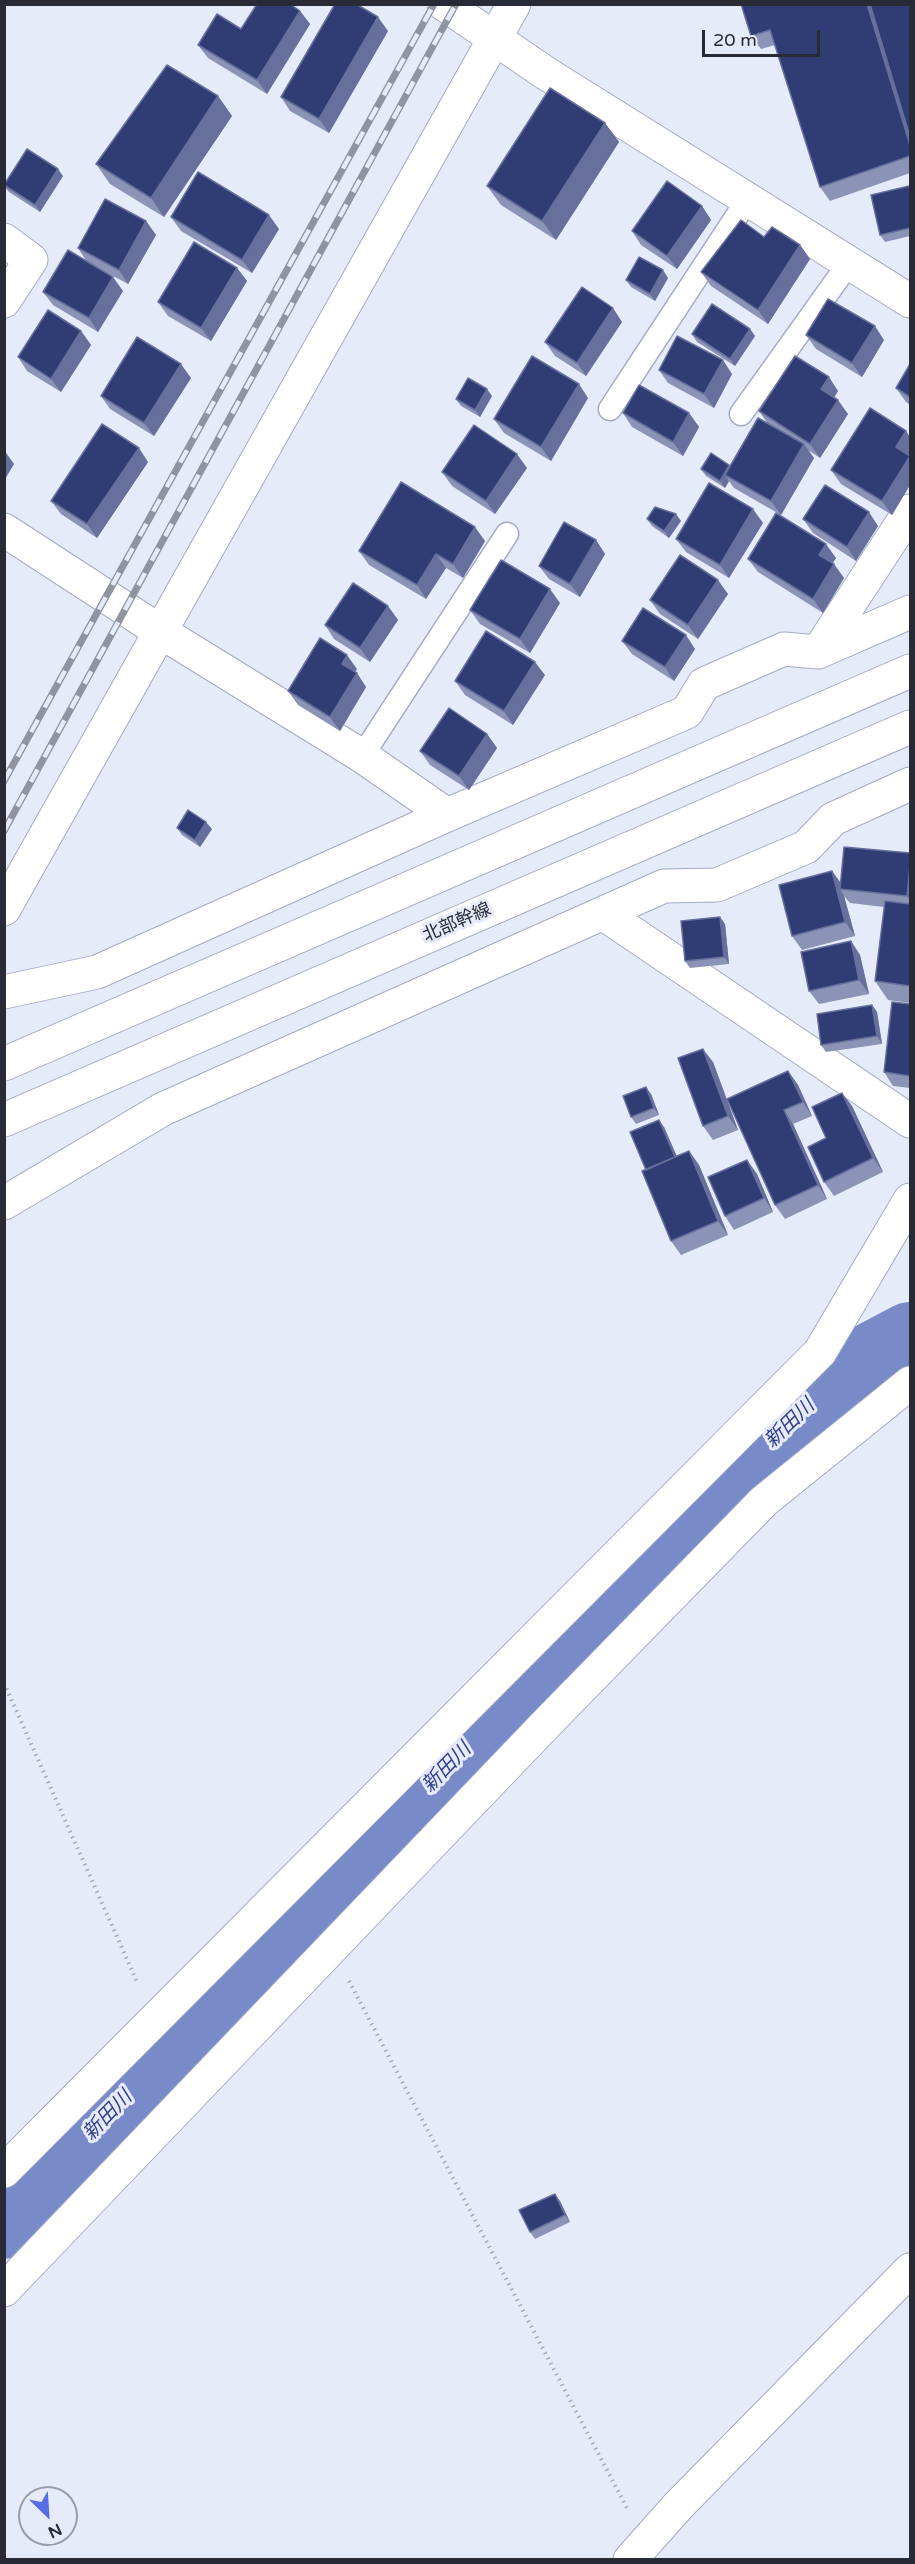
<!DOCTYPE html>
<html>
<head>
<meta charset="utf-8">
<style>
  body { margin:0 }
  #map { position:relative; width:915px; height:2564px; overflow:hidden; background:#e6ebfa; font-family:"Varela Round",sans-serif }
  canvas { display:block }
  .frame { position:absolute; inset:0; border:6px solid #282b35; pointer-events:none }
  .north { position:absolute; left:18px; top:2486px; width:60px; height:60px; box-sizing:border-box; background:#e6ebfa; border:2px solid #9a9eab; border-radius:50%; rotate:155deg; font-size:16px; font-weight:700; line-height:24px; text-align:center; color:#282b35 }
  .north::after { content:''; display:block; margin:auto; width:21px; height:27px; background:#586de4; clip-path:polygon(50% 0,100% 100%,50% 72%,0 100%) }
  .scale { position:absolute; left:702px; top:30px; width:118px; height:27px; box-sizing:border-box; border:3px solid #282b35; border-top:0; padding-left:8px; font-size:18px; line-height:21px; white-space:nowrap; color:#282b35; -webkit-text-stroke:4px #e6ebfa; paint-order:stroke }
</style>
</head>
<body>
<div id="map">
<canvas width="915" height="2564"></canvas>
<div class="frame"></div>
<div class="north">N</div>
<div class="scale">20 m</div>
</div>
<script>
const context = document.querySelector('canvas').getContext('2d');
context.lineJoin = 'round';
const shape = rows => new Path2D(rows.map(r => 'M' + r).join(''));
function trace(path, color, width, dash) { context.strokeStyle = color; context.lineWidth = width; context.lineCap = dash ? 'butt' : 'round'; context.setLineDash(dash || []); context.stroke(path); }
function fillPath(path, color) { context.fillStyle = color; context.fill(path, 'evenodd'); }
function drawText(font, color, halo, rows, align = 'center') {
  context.font = font + ' "Varela Round","Noto Sans JP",sans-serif'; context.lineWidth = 6; context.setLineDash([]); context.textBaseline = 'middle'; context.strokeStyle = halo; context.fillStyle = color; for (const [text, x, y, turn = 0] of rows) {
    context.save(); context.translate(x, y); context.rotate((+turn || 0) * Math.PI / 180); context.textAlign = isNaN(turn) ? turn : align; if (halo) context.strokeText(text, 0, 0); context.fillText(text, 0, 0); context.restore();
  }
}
trace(shape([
  [4,2223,640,1571,840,1375,910,1338]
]), '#798ac9', 72);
const service = shape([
  [610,409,748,199],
  [741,414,849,263],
  [362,756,507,534]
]);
const minor = shape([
  [444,4,547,74,910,301],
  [4,240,31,260,4,301],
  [4,530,161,632,362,756,447,815],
  [818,652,910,511],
  [4,909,514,4],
  [604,914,910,1121],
  [4,992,97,972,447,815,687,712,704,684,784,649,818,652,910,612],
  [4,1203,163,1109,664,886,717,885,806,847,833,819,910,784],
  [4,2171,820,1352,910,1200],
  [4,2290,545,1725,764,1501,910,1383],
  [630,2560,678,2506,910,2270]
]);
const tertiary = shape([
  [4,1064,910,671],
  [4,1120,910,727]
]);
trace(service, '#a3abc3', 25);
trace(minor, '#a3abc3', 35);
trace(tertiary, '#a3abc3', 35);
trace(shape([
  [4,1683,138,1984],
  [349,1981,627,2508]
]), '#a6aab8', 4, [1.5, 4.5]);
trace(service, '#fff', 22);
trace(minor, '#fff', 33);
trace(tertiary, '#fff', 33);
const rail = shape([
  [4,781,434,4],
  [4,831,456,4]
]);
trace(rail, '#8f94a0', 7);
trace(rail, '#e6ebfa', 4.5, [14]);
fillPath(shape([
  [741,4,910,4,910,173,830,201,820,187,775,45,761,49,751,36],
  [300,11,310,24,267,94,208,58,198,45],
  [388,31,329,133,290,111,281,97],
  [218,96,232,116,164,217,110,184,96,164],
  [605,123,619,142,556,240,501,205,487,186],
  [63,176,40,212,9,192,4,186],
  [909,186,910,188,910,236,885,242,880,235],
  [702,206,711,220,677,269,641,245,632,231],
  [171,217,279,229,252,273,181,231],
  [146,221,156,235,128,284,87,262,78,248],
  [764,237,800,245,810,259,768,324,711,286,701,272],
  [237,268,247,281,211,341,168,316,158,302],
  [668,278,655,301,631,287,626,280],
  [123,291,98,332,53,305,43,292],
  [622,322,586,376,555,356,545,342],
  [750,329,755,336,735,366,697,342,692,334],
  [81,331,91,345,61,392,27,371,18,357],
  [806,335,884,340,862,377,816,349],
  [910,364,910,405,906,402,896,388],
  [659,370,732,374,714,408,668,383],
  [191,378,154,436,110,409,101,396],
  [838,391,834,398,848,414,820,458,808,450,814,458,781,515,734,488,729,481,725,488,706,476,701,469,730,466,768,424,759,411],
  [492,396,480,417,461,406,456,399],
  [588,398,551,461,504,433,494,419],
  [623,413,689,413,699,427,683,456,632,427],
  [910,437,910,453,909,455,910,456,910,485,892,515,841,484,831,470],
  [148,462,97,538,61,514,51,501],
  [527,468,495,514,452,486,442,472],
  [647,519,681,521,669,538,652,526],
  [803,519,878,526,856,561,813,533],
  [763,523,729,578,686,552,676,539],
  [596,540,605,554,580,597,549,579,539,566],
  [485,541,463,578,446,568,426,599,369,565,359,551],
  [836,558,832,563,844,578,823,613,758,572,748,559],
  [728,594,698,639,660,614,650,600],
  [560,603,530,653,480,624,470,610],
  [388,606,398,620,370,662,334,639,325,625],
  [622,641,695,649,674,681,632,654],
  [357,669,355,672,366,687,340,731,298,705,288,691],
  [545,675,513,725,465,695,455,681],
  [487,734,497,748,469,790,430,765,420,751],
  [177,828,212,829,200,847,182,835],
  [910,853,910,1003,888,1000,875,981,884,907,850,903,844,896,855,936,802,950,792,936,832,871,841,883],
  [725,924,729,964,690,968,685,961],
  [851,941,860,955,869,994,819,1004,809,991],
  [910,1004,910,1088,893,1086,884,1072],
  [872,1005,877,1012,882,1044,826,1052,821,1045],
  [713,1062,738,1130,713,1140,703,1126],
  [788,1071,798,1085,812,1116,793,1124,827,1199,785,1219,775,1205,727,1099],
  [842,1093,852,1106,883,1172,834,1196,824,1182,826,1138],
  [651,1094,659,1115,636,1124,631,1117],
  [664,1127,677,1157,689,1151,699,1165,728,1235,681,1255,671,1241],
  [747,1160,757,1174,773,1212,734,1230,725,1216],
  [560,2201,570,2222,535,2239,530,2232]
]), '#8b94b7');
fillPath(shape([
  [867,4,873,4,910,127,910,145],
  [300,11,310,24,267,94,257,80],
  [378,17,388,31,329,133,319,119],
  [218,96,232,116,164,217,151,198],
  [605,123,619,142,556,240,542,221],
  [58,169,63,176,40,212,35,205],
  [702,206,711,220,677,269,667,256],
  [269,215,279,229,252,273,242,260],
  [146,221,156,235,128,284,119,270],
  [800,245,810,259,768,324,758,310],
  [237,268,247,281,211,341,201,328],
  [663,270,668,278,655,301,650,294],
  [113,277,123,291,98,332,89,318],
  [613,308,622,322,586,376,577,363],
  [875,326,884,340,862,377,852,363],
  [750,329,755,336,735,366,730,359],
  [81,331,91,345,61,392,51,379],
  [723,360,732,374,714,408,704,394],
  [181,364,191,378,154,436,144,423],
  [829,377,838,391,830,403,821,389],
  [579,384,588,398,551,461,541,447],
  [487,389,492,396,480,417,475,410],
  [838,400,848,414,820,458,810,444],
  [689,413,699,427,683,456,673,442],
  [906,431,910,437,910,453,906,461,896,447],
  [804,444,814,458,781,515,771,501],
  [139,448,148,462,97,538,87,524],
  [4,450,14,464,4,481],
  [517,454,527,468,495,514,486,501],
  [910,456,910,485,892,515,882,501],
  [729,465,725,475,729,481,725,488,720,481],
  [753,509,763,523,729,578,720,565],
  [869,512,878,526,856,561,847,547],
  [676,514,681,521,669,538,664,531],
  [475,527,485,541,463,578,453,564],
  [596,540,605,554,580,597,570,584],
  [826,544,836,558,829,569,819,555],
  [436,554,446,568,426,599,417,585],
  [834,564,844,578,823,613,813,599],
  [718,580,728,594,698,639,688,625],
  [550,589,560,603,530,653,520,639],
  [388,606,398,620,370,662,360,648],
  [686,635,695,649,674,681,665,667],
  [347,655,357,669,351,678,342,664],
  [535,662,545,675,513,725,504,711],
  [357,673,366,687,340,731,330,717],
  [487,734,497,748,469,790,459,776],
  [206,822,212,829,200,847,195,840],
  [910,866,910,901,907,896],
  [832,871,842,885,840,889,844,896,855,936,845,922],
  [720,917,725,924,729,964,724,957],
  [851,941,860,955,869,994,859,980],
  [872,1005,877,1012,882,1044,877,1036],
  [703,1049,713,1062,738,1130,728,1116],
  [788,1071,798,1085,812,1116,803,1102],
  [646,1087,651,1094,659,1115,654,1108],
  [842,1093,852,1106,883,1172,873,1158],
  [784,1110,793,1124,827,1199,818,1185],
  [659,1120,664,1127,681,1166,675,1159],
  [689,1151,699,1165,728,1235,718,1221],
  [747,1160,757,1174,773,1212,764,1198],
  [555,2194,560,2201,570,2222,565,2215]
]), '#67709c');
const building = shape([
  [257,4,290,4,300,11,257,80,198,45,217,14,241,29,257,4],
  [335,4,356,4,378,17,319,119,281,97,335,4],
  [741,4,867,4,910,145,910,156,820,187,770,30,751,36,741,4],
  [870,4,910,4,910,137,870,4],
  [167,65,218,96,151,198,96,164,167,65],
  [550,88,605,123,542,221,487,186,550,88],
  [27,149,58,169,35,205,4,185,27,149],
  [198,172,269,215,242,260,171,217,198,172],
  [667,181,702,206,667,256,632,231,667,181],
  [909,186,910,192,910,228,880,235,871,195,909,186],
  [105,199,146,221,119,270,78,248,105,199],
  [741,220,764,237,772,227,800,245,758,310,701,272,741,220],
  [194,242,237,268,201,328,158,302,194,242],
  [68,250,113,277,89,318,43,292,68,250],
  [639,257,663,270,650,294,626,280,639,257],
  [582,287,613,308,577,363,545,342,582,287],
  [828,299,875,326,852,363,806,335,828,299],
  [712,304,750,329,730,359,692,334,712,304],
  [48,310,81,331,51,379,18,357,48,310],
  [677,336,723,360,704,394,659,370,677,336],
  [137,337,181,364,144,423,101,396,137,337],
  [532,356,579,384,541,447,494,419,532,356],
  [795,356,829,377,821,389,838,400,810,444,759,411,795,356],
  [910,364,910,397,896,388,910,364],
  [468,378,487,389,475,410,456,399,468,378],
  [639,385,689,413,673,442,623,413,639,385],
  [870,408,906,431,896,447,910,456,882,501,831,470,870,408],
  [758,418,804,444,771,501,725,475,758,418],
  [102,424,139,448,87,524,51,501,102,424],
  [474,425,517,454,486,501,442,472,474,425],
  [711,453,729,465,720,481,701,469,711,453],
  [401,482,475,527,453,564,436,554,417,585,359,551,401,482],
  [709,483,753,509,720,565,676,539,709,483],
  [825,485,869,512,847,547,803,519,825,485],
  [655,507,676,514,664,531,647,519,655,507],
  [776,513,826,544,819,555,834,564,813,599,748,559,776,513],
  [564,522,596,540,570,584,539,566,564,522],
  [680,555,718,580,688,625,650,600,680,555],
  [501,560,550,589,520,639,470,610,501,560],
  [353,583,388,606,360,648,325,625,353,583],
  [643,608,686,635,665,667,622,641,643,608],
  [486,631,535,662,504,711,455,681,486,631],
  [320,638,347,655,342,664,357,673,330,717,288,691,320,638],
  [449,708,487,734,459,776,420,751,449,708],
  [188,810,206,822,195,840,177,828,188,810],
  [844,847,910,853,910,866,907,896,840,889,844,847],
  [832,871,845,922,792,936,779,885,832,871],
  [885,901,910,904,910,986,875,981,885,901],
  [720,917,724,957,685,961,681,921,720,917],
  [851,941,859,980,809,991,801,952,851,941],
  [892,1002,910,1004,910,1076,884,1072,892,1002],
  [872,1005,877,1036,821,1045,817,1014,872,1005],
  [703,1049,728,1116,703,1126,678,1058,703,1049],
  [788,1071,803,1102,784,1110,818,1185,775,1205,727,1099,788,1071],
  [646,1087,654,1108,631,1117,623,1096,646,1087],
  [842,1093,873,1158,824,1182,808,1147,826,1138,812,1107,842,1093],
  [659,1120,675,1157,646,1170,630,1132,659,1120],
  [689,1151,718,1221,671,1241,642,1171,689,1151],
  [747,1160,764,1198,725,1216,708,1177,747,1160],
  [555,2194,565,2215,530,2232,519,2210,555,2194]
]);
fillPath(building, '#303c74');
trace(building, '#67709c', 1.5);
drawText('18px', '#282b35', '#e6ebfa', [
  ["北部幹線",457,923,-23]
]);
drawText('italic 20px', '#32408b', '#e6ebfa', [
  ["新田川",790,1424,-44],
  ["新田川",447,1768,-46],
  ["新田川",108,2116,-46]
]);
</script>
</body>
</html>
